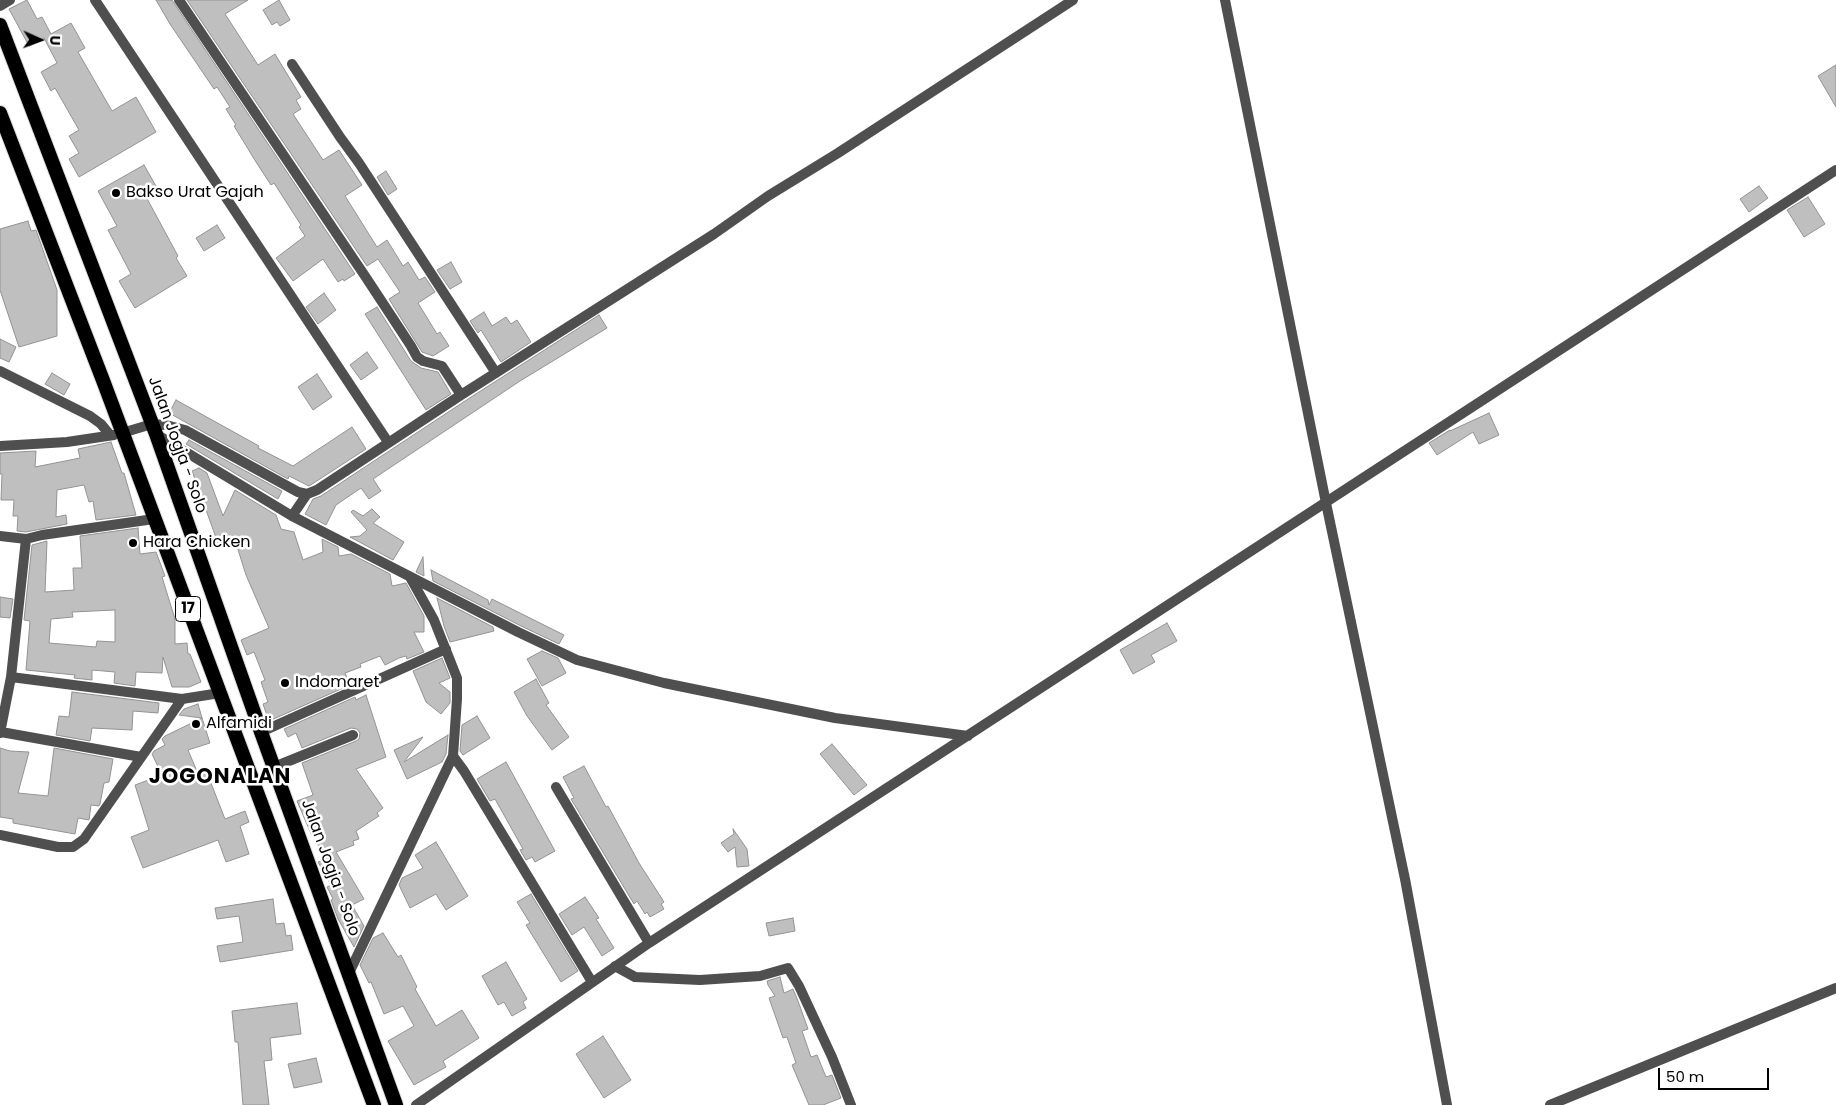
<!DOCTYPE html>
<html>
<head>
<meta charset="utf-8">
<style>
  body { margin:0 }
  #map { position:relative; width:1836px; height:1105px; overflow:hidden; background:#fff; font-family:Poppins,sans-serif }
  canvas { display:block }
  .north { position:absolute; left:15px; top:15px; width:50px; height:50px; -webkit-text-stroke:4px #fff; paint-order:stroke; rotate:92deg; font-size:14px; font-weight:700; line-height:20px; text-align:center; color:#000 }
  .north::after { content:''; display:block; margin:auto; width:18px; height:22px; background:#000; clip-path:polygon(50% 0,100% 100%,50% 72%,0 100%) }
  .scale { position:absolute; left:1658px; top:1068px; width:111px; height:22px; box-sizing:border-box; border:2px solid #000; border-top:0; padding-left:6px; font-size:15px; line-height:18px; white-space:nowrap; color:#000; -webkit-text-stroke:4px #fff; paint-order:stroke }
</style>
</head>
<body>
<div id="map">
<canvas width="1836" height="1105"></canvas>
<div class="north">U</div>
<div class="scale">50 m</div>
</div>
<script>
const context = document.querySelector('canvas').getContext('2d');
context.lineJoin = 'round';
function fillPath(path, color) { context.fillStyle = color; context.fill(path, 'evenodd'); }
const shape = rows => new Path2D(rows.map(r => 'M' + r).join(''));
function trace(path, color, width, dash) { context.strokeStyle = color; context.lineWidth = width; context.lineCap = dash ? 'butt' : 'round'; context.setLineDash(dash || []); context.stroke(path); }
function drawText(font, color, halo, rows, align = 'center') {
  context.font = font + ' Poppins,sans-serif'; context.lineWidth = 5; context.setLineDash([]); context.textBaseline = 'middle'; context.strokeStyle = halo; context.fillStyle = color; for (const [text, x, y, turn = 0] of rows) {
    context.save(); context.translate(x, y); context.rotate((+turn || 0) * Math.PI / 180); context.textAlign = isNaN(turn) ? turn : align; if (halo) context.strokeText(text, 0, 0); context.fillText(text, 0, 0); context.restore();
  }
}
const building = shape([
  [27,0,37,19,42,17,51,34,71,23,85,48,78,52,112,111,136,97,156,132,79,177,69,159,79,153,69,136,79,130,55,88,51,91,41,72,57,63,44,38,29,46,9,9,27,0],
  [156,0,172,0,355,274,344,281,343,279,338,282,323,259,293,281,276,258,305,236,299,227,301,225,274,183,271,185,256,162,234,126,236,125,226,109,230,107,217,87,214,89,170,24,156,0],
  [187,0,248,0,225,14,258,65,275,54,301,97,296,100,301,109,293,114,323,160,339,150,362,185,345,196,377,247,387,240,403,266,408,262,419,280,425,277,435,292,418,303,437,334,440,332,449,346,433,356,422,352,389,299,400,292,378,259,367,266,187,0],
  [279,0,290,20,280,26,277,22,272,25,263,10,279,0],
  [1836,65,1836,107,1818,76,1836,65],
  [144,165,156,186,144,193,178,256,176,258,187,276,135,308,119,281,131,274,108,230,117,226,98,191,144,165],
  [386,171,397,189,388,195,377,177,386,171],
  [1759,186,1768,198,1749,212,1740,199,1759,186],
  [1808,197,1825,224,1804,237,1787,210,1808,197],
  [28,221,31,231,36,230,57,290,57,336,19,347,0,290,0,229,28,221],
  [217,225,225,238,204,251,196,238,217,225],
  [451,262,462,282,450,289,437,270,451,262],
  [324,293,336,310,318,324,306,307,324,293],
  [377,307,411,361,421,368,438,372,451,394,426,410,365,314,377,307],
  [484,312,492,326,506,317,511,324,517,320,531,342,501,362,481,330,478,333,470,321,484,312],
  [599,315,607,328,520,381,373,479,381,491,369,499,361,488,336,505,326,525,305,514,313,499,321,496,465,401,599,315],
  [0,339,16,347,9,362,0,358,0,339],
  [367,352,378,368,361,380,350,365,367,352],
  [52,373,70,384,64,395,45,384,52,373],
  [317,374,332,397,313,410,298,387,317,374],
  [176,400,259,446,258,448,293,466,352,427,366,449,309,486,289,476,288,479,169,413,176,400],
  [1489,413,1499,435,1479,444,1473,432,1437,455,1429,443,1450,430,1450,431,1489,413],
  [189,440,282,491,278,499,186,444,189,440],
  [111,442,122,473,124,473,136,515,96,520,93,501,89,502,84,485,57,490,56,517,66,515,67,524,26,532,17,531,18,516,13,516,14,500,1,500,2,474,0,474,0,453,36,451,35,467,80,458,78,449,111,442],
  [199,468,207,473,223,516,235,490,276,515,281,529,294,532,303,560,323,552,322,539,338,547,339,556,351,554,390,574,392,586,406,583,424,616,424,632,414,632,424,652,407,659,406,656,399,658,385,665,380,656,360,664,361,667,345,673,350,685,269,721,263,704,268,702,261,682,265,680,254,652,247,655,241,640,269,628,246,575,235,540,219,546,192,471,199,468],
  [372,509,380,517,373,523,404,542,393,560,350,537,360,536,367,530,351,512,353,510,363,516,372,509],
  [138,528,140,554,156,552,165,576,162,577,175,619,175,644,187,643,188,654,190,654,201,682,189,687,172,687,163,657,162,673,136,672,135,686,114,683,115,672,92,670,92,680,74,678,75,675,26,670,30,621,24,620,32,545,47,541,45,592,74,590,73,568,82,568,80,536,138,528],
  [115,610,115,642,97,641,96,647,49,643,51,619,73,617,72,612,115,610],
  [423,557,424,576,416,572,423,557],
  [431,570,488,600,489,605,492,599,564,635,559,644,521,626,433,581,431,570],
  [0,597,13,599,10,618,0,617,0,597],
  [437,598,493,627,494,631,450,642,444,626,437,598],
  [1167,623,1177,641,1151,655,1155,662,1133,674,1120,650,1167,623],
  [542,651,558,658,566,673,542,686,527,659,542,651],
  [442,658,450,678,439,683,450,692,450,703,441,714,426,702,413,671,442,658],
  [536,679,549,703,546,705,569,737,552,750,527,716,514,692,536,679],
  [72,692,159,703,158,713,133,711,132,730,92,728,90,741,56,735,59,716,69,717,72,692],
  [366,695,386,757,356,769,383,808,377,813,379,816,356,831,359,839,353,841,354,845,336,852,364,899,352,905,364,926,354,947,338,919,331,900,333,899,327,887,331,885,318,862,324,860,314,835,312,836,297,801,313,795,302,763,356,741,359,739,360,733,357,729,351,728,302,748,296,733,288,737,284,729,355,697,356,700,366,695],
  [198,704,202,718,179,715,184,709,198,704],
  [477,716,490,738,463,755,460,751,462,725,477,716],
  [202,718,210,743,188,750,199,776,207,773,225,819,245,811,249,822,240,826,249,854,226,862,218,840,143,868,131,837,149,830,135,785,162,775,152,754,154,751,165,745,162,739,165,736,202,718],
  [448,735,446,754,442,762,407,779,394,750,423,737,404,762,448,735],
  [832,744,867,785,854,795,820,754,832,744],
  [0,748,10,751,29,752,18,793,48,796,54,748,113,759,109,782,104,783,100,804,99,806,91,805,89,820,78,818,75,834,13,823,13,819,0,817,0,748],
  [506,762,555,851,535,862,532,857,526,860,520,850,523,849,495,799,490,801,477,779,506,762],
  [584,766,606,807,608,806,639,863,664,902,661,904,664,909,650,917,647,912,645,914,637,901,634,904,571,799,574,798,563,777,584,766],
  [733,829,747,849,749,866,737,867,735,847,728,852,721,843,734,834,733,829],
  [436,842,468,896,446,910,436,894,410,908,399,885,402,878,423,868,415,855,436,842],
  [531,894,578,971,561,982,526,925,530,923,517,902,531,894],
  [585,897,599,918,596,919,614,948,602,956,584,927,572,935,559,914,585,897],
  [273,899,276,924,284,923,286,936,291,935,293,950,220,962,217,946,243,942,239,916,217,919,215,908,273,899],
  [793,918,795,931,769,936,766,923,793,918],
  [383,933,398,957,401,955,417,987,415,989,436,1026,462,1010,479,1038,443,1061,446,1067,414,1085,388,1041,414,1026,403,1006,384,1014,371,982,369,983,360,965,373,938,383,933],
  [506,962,527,999,523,1002,526,1008,512,1016,504,1002,498,1005,482,976,506,962],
  [780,977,784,993,793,989,798,1001,808,1029,802,1031,811,1057,817,1055,826,1077,832,1075,841,1098,823,1105,809,1105,792,1065,796,1063,787,1037,783,1038,769,998,775,996,768,985,767,981,780,977],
  [297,1003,301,1034,270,1038,272,1060,264,1061,269,1105,243,1105,238,1042,235,1042,232,1011,297,1003],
  [603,1036,631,1080,604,1098,576,1054,603,1036],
  [316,1058,322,1082,294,1088,288,1064,316,1058]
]);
fillPath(building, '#bfbfbf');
trace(building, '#939393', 1);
const trunk = shape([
  [0,25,156,434,261,732,396,1105],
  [0,113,104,383,374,1105]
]);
trace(trunk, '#dbdbdb', 16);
trace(shape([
  [95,0,388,442],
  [179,0,365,276,411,346,417,357,423,361,442,366,461,395],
  [1225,0,1326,503,1405,879,1447,1105],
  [0,6,10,0],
  [292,64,340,137,359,163,496,373],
  [122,433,152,424,166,425,185,430,298,492,307,494,317,490,461,395,714,234,768,196,838,153,1073,0],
  [156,434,292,516,518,632,577,660,664,683,835,718,968,736],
  [292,516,307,494],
  [0,536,26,539,42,535,154,519],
  [26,539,11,677,182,699,220,693],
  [1,732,141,757],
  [261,732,446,649],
  [0,733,11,677],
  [453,756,464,771,592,982],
  [274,767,353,735],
  [556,787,649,943],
  [0,835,58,847,73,847,84,839,182,699],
  [615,966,635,977,700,980,760,976,788,968,799,986,832,1057,851,1105],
  [349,973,453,756,457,699,457,678,434,620,410,577],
  [416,1105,649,943,1836,170],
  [1550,1105,1836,988]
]), '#4f4f4f', 10);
trace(shape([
  [0,371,90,416,101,424,110,435],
  [0,446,67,442,114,435]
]), '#4f4f4f', 10);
trace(trunk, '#000', 14);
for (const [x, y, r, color] of [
  [116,193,5,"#000"],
  [133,543,5,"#000"],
  [285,683,5,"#000"],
  [196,724,5,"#000"]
]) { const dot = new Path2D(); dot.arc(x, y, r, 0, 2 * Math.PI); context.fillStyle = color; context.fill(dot); trace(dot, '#fff', 2); }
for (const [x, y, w] of [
  [188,609,25]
]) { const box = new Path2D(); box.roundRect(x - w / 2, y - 12.5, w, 25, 4); context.fillStyle = '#fff'; context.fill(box); trace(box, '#000', 1); }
drawText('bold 15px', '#000', null, [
  ["17",188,609]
]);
drawText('16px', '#000', '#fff', [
  ["Bakso Urat Gajah",126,193],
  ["Hara Chicken",143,543],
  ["Indomaret",295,683],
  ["Alfamidi",206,724]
], 'left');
drawText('16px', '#000', '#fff', [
  ["Jalan Jogja - Solo",177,445,70],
  ["Jalan Jogja - Solo",330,868,70]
]);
context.letterSpacing = '1px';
drawText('bold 21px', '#000', '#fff', [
  ["JOGONALAN",220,778]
]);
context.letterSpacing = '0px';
</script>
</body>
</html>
